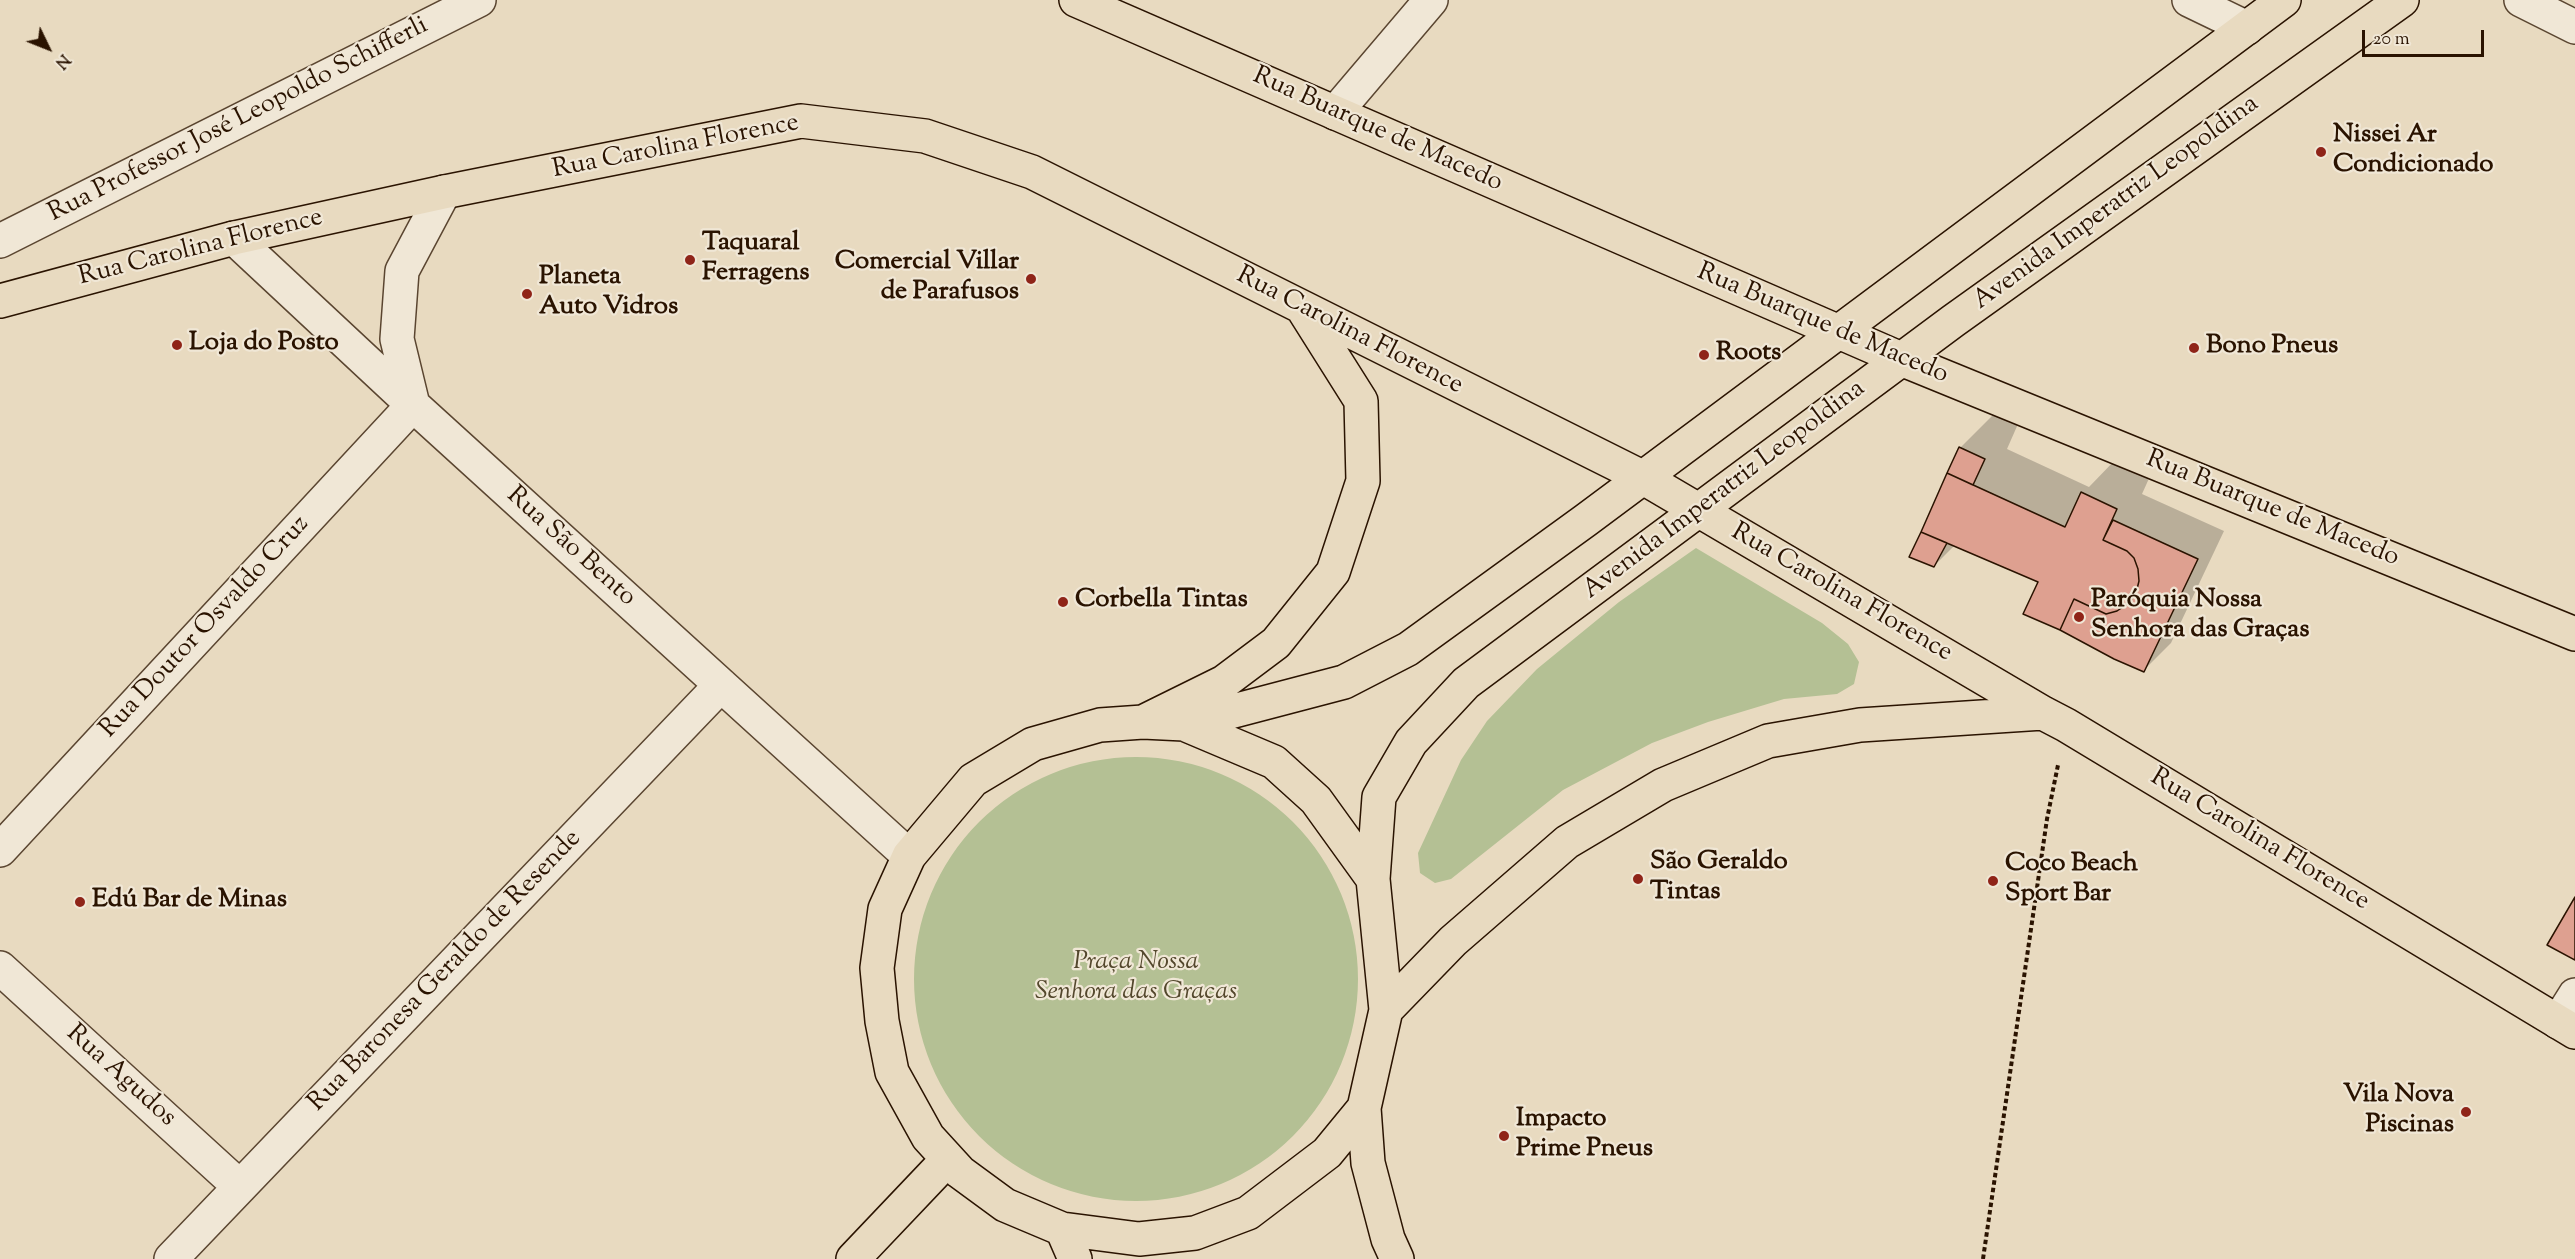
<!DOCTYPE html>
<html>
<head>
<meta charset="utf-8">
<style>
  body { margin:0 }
  #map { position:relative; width:2575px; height:1259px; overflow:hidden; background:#e8dac0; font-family:"Sorts Mill Goudy",serif }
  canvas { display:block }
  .north { position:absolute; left:18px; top:18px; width:60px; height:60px; -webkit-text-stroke:4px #f0e7d6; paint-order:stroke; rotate:133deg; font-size:16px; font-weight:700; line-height:24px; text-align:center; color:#2a1300 }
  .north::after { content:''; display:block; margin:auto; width:21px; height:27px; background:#2a1300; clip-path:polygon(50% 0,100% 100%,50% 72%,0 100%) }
  .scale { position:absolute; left:2362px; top:30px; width:122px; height:27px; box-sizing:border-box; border:3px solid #2a1300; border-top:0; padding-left:8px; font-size:18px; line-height:21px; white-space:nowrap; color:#2a1300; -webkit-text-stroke:4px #f0e7d6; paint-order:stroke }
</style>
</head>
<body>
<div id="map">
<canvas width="2575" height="1259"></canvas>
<div class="north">N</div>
<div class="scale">20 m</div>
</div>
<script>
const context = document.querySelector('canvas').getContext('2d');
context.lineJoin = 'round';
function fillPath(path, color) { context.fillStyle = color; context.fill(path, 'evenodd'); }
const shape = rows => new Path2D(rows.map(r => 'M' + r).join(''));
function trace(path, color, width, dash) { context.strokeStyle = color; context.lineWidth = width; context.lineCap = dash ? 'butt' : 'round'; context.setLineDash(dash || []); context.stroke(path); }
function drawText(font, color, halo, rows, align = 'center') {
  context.font = font + ' "Sorts Mill Goudy",serif'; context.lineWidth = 4.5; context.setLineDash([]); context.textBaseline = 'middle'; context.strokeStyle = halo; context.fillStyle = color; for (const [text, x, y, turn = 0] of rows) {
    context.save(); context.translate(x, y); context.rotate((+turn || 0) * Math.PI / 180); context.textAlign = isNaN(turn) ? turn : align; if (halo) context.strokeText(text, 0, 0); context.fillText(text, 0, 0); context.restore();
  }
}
fillPath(shape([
  [1696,548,1822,623,1848,644,1859,662,1854,684,1837,694,1784,699,1708,722,1652,743,1563,790,1451,879,1435,883,1420,873,1418,853,1461,760,1487,721,1537,669,1619,602],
  '914 979a222 222 0 1 1 444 0a222 222 0 1 1-444 0Z'
]), '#b4c094');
fillPath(shape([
  [1995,413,2018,424,2007,449,2089,487,2117,458,2151,474,2142,494,2224,531,2171,643,2144,670,2040,581,1955,545,1934,566,1960,448]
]), '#0003');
const building = shape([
  [1959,447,1985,459,1973,485,1947,473,1959,447],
  [1947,473,2065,527,2081,492,2117,509,2103,540,2127,551,2134,558,2138,569,2139,581,2136,593,2129,603,2117,611,2106,614,2074,599,2060,630,2023,614,2038,582,1921,532,1947,473],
  [2113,520,2198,559,2144,672,2114,659,2060,630,2074,599,2106,614,2117,611,2129,603,2136,593,2139,581,2138,569,2134,558,2127,551,2103,540,2113,520],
  [1921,532,1947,543,1934,567,1909,557,1921,532],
  [2575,897,2575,960,2547,945,2575,897]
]);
fillPath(building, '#dea090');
trace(building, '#2a1300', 1.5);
const minor = shape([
  [2189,0,2247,28],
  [2521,0,2575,27],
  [1335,113,1431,0],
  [234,238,413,405,909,856],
  [0,241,479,0],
  [413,405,397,339,402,271,444,192],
  [0,850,413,405],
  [0,968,240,1187],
  [2558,1022,2575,995],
  [171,1259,721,685]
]);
const major = shape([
  [1076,0,1901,359,2575,634],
  [2284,0,1586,520,1408,649,1344,682,1184,724,1143,722,1100,725,1033,744,973,780,909,856,885,909,877,968,882,1021,892,1072,928,1137,960,1172,1005,1205,1062,1229,1139,1239,1195,1233,1248,1213,1327,1153,1364,1108,1386,1010,1373,879,1379,797,1411,742,1466,683,1953,321,2402,0],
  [0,301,234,238,444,192,801,121,925,136,1032,172,1642,477,2043,713,2066,725,2575,1032],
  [1147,720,1224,682,1276,643,1333,572,1363,481,1361,401,1303,309],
  [1184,724,1274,762,1316,800,1373,879],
  [1386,1010,1453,941,1567,842,1663,785,1768,741,1860,725,2043,713],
  [1364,1108,1368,1163,1388,1239,1397,1259],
  [1062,1229,1075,1259],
  [853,1259,948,1159]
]);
trace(minor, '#5a4530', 36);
trace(major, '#2a1300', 36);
trace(shape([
  [1983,1259,2047,819,2058,765]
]), '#2a1300', 4, [4.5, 3]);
trace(minor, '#f0e7d6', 33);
trace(major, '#e8dac0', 33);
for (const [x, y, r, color] of [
  [2321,152,6,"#8f2418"],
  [690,260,6,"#8f2418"],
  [1031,279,6,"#8f2418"],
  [527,294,6,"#8f2418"],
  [177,345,6,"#8f2418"],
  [2194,348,6,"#8f2418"],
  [1704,355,6,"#8f2418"],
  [1063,602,6,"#8f2418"],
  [2079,617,6,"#8f2418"],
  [1638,879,6,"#8f2418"],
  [1993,881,6,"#8f2418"],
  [80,902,6,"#8f2418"],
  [2466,1112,6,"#8f2418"],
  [1504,1136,6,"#8f2418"]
]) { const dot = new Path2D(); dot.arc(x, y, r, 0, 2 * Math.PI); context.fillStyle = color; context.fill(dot); trace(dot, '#f0e7d6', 2); }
drawText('26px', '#2a1300', '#f0e7d6', [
  ["Rua Professor José Leopoldo Schifferli",239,121,-27],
  ["Rua Buarque de Macedo",1377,131,24],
  ["Rua Carolina Florence",676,148,-11],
  ["Avenida Imperatriz Leopoldina",2117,204,-36],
  ["Rua Carolina Florence",201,249,-14],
  ["Rua Buarque de Macedo",1822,325,23],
  ["Rua Carolina Florence",1349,332,27],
  ["Avenida Imperatriz Leopoldina",1725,491,-37],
  ["Rua Buarque de Macedo",2272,510,22],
  ["Rua São Bento",570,548,42],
  ["Rua Carolina Florence",1841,594,30],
  ["Rua Doutor Osvaldo Cruz",206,628,-47],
  ["Rua Carolina Florence",2259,841,31],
  ["Rua Baronesa Geraldo de Resende",446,972,-46],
  ["Rua Agudos",120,1077,42]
]);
drawText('bold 26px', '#2a1300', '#f0e7d6', [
  ["Nissei Ar",2333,137],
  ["Condicionado",2333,167],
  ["Taquaral",702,245],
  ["Ferragens",702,275],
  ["Comercial Villar",1019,264,"right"],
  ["de Parafusos",1019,294,"right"],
  ["Planeta",539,279],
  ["Auto Vidros",539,309],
  ["Loja do Posto",189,345],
  ["Bono Pneus",2206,348],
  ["Roots",1716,355],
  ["Corbella Tintas",1075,602],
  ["Paróquia Nossa",2091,602],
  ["Senhora das Graças",2091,632],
  ["São Geraldo",1650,864],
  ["Tintas",1650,894],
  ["Coco Beach",2005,866],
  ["Sport Bar",2005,896],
  ["Edú Bar de Minas",92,902],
  ["Vila Nova",2454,1097,"right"],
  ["Piscinas",2454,1127,"right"],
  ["Impacto",1516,1121],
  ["Prime Pneus",1516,1151]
], 'left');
drawText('italic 26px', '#53472c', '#f0e7d6', [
  ["Praça Nossa",1136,964],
  ["Senhora das Graças",1136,994]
]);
</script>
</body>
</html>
